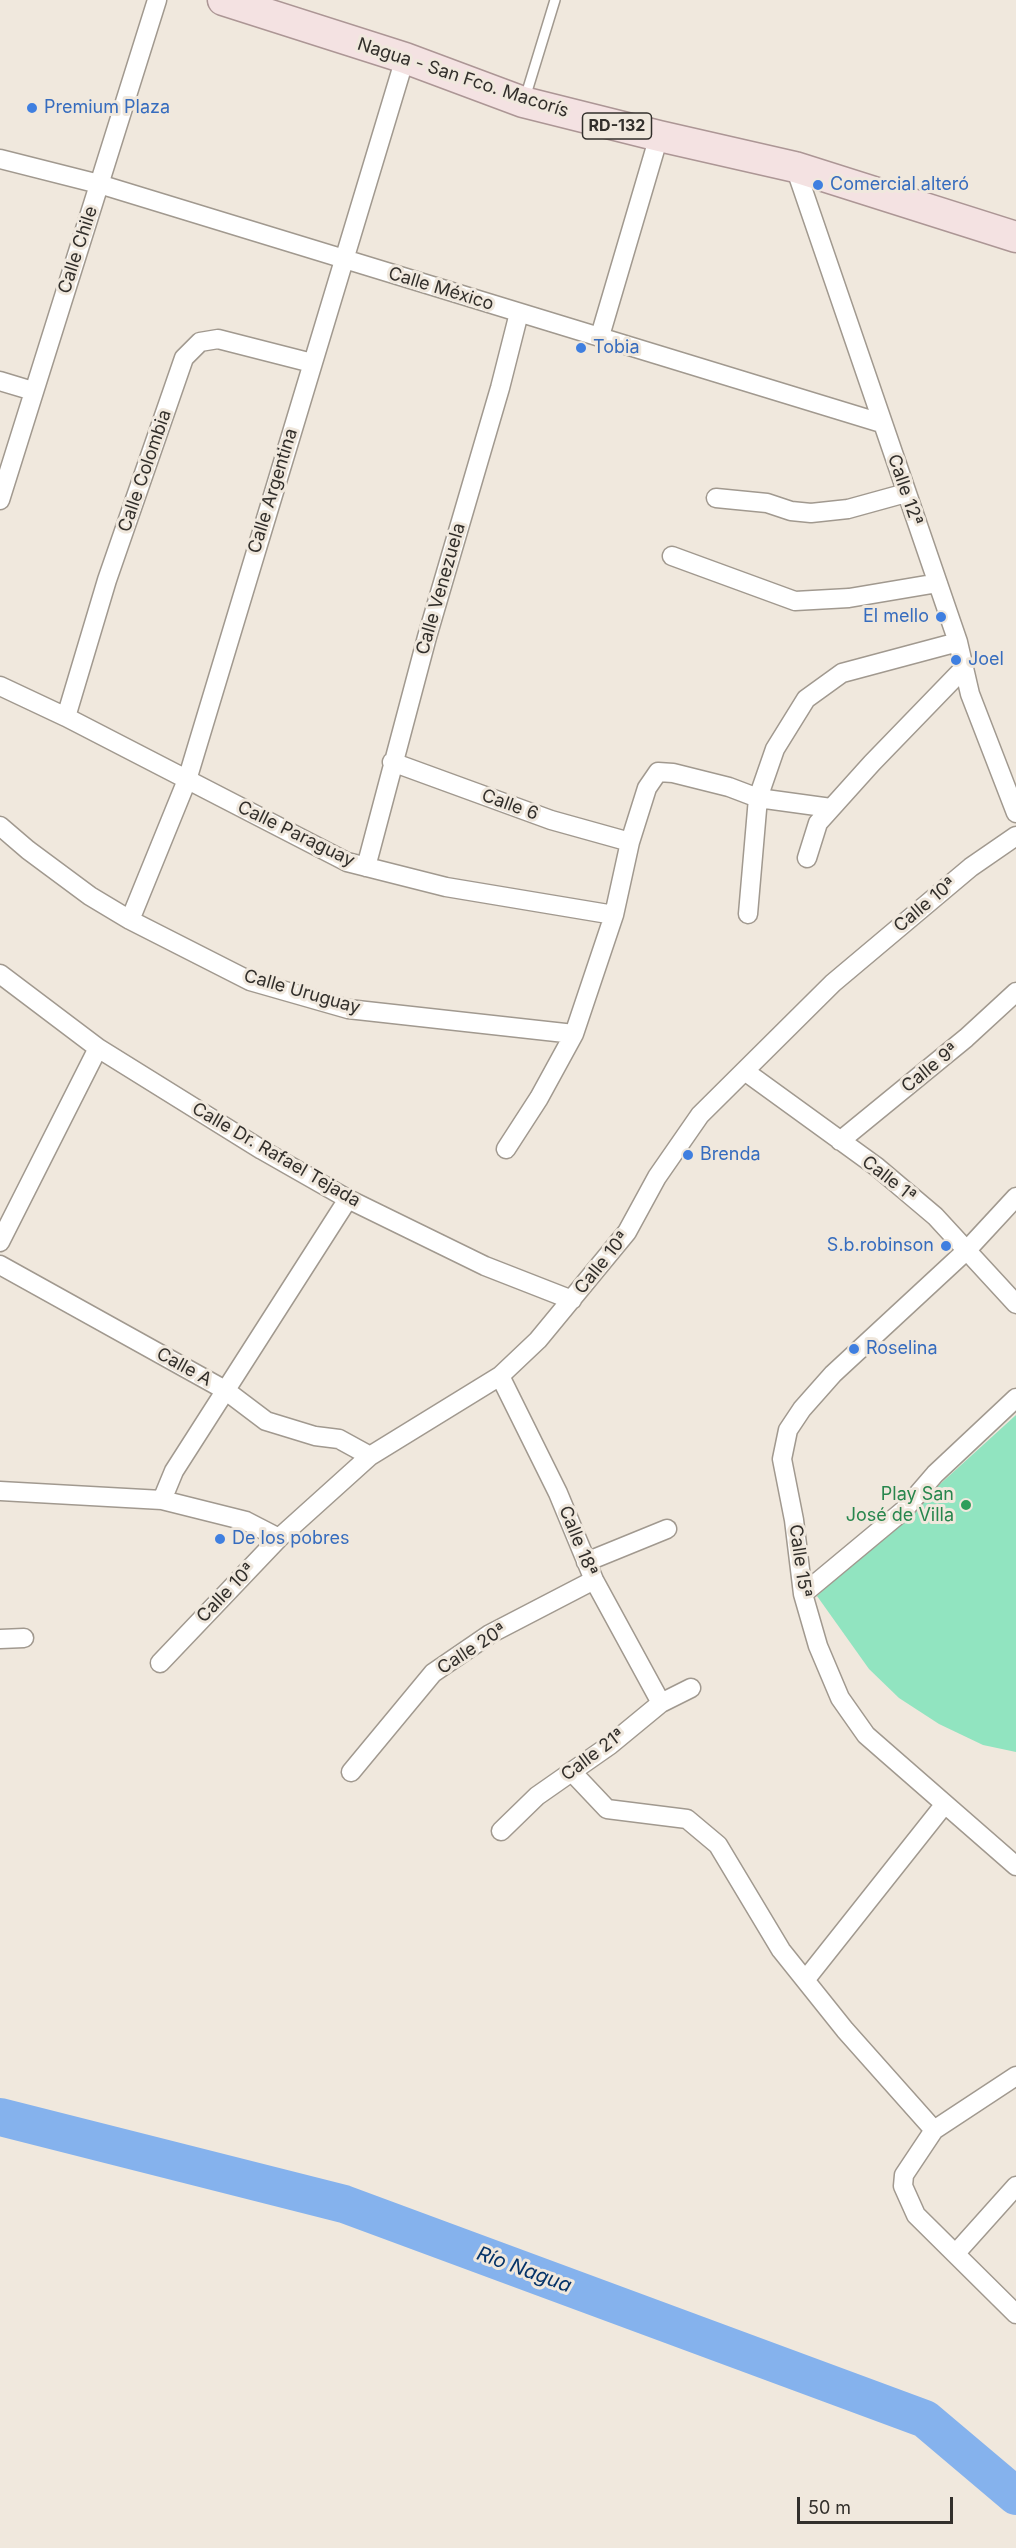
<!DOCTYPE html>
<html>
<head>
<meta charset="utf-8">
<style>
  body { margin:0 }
  #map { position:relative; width:1016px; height:2548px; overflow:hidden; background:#f0e8dd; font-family:Inter,sans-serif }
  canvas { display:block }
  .scale { position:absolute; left:797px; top:2497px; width:156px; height:27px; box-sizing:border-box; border:3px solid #322f2b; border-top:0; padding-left:8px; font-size:18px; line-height:21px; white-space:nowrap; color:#322f2b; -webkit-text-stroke:4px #f0e8dd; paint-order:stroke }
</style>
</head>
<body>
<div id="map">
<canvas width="1016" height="2548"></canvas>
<div class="scale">50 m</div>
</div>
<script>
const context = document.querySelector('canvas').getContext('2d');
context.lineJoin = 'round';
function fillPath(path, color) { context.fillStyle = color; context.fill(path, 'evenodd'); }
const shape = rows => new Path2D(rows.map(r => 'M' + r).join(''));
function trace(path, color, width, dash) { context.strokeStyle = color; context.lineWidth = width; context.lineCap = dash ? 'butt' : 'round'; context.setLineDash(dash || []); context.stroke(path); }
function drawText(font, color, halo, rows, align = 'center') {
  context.font = font + ' Inter,sans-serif'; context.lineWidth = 6; context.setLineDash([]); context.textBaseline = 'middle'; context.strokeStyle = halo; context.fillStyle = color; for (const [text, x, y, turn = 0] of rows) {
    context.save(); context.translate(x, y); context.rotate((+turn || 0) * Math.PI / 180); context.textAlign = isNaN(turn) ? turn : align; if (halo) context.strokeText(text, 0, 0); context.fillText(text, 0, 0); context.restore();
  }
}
fillPath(shape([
  [1016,1415,1016,1752,983,1745,939,1724,899,1698,869,1669,817,1596]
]), '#91e4c0');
trace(shape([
  [0,2117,344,2204,925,2419,1016,2496]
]), '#85b2ed', 38);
const service = shape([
  [525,98,555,0]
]);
const minor = shape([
  [0,159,99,184,881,423],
  [795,167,958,642,970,694,1016,813],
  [600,336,659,136],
  [0,381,33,391],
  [716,498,767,503,791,511,811,513,848,509,906,493],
  [0,500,157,0],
  [672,556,795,601,849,598,938,583],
  [0,686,66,717,347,862,446,887,614,915],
  [66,717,107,580,184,358,200,342,218,339,312,363],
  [392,762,551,820,630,842],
  [0,826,28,850,90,896,130,920,250,981,348,1009,574,1034],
  [807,858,818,823,872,763,964,668],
  [366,867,427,637,500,388,519,313],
  [748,914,758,798,775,749,806,699,842,673,958,642],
  [130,920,187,780,405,58],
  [0,974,98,1048,262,1150,348,1199,485,1266,572,1300],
  [746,1072,877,1167,935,1216,1016,1304],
  [840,1141,966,1038,1016,992],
  [506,1149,539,1098,574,1034,614,915,630,842,647,788,658,772,673,773,729,787,758,798,831,808],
  [1016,1197,967,1250,833,1374,802,1409,788,1430,782,1459,794,1520,803,1594,818,1646,840,1698,866,1735,1016,1866],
  [0,1242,98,1048],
  [0,1265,225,1390,266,1421,315,1436,339,1439,370,1456],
  [500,1376,558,1493,594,1580,661,1703],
  [0,1491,162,1500,246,1521,279,1538],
  [162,1500,174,1471,348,1199],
  [586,1562,667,1529],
  [803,1594,904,1510,935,1474,1016,1398],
  [0,1639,24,1638],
  [160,1663,279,1538,370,1456,500,1376,538,1340,627,1232,657,1177,700,1115,833,983,971,867,1016,836],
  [351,1772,433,1673,490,1634,594,1580],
  [572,1772,607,1809,687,1819,718,1845,781,1950,845,2030,934,2130],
  [501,1831,537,1796,610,1745,661,1703,691,1688],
  [806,1979,944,1805],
  [1016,2076,934,2130,904,2175,903,2186,916,2215,1016,2314],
  [956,2253,1016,2186]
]);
const primary = shape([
  [223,0,405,58,523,102,659,136,795,167,1016,237]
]);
trace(service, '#a1998f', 12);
trace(minor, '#a1998f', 21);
trace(primary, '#ac9695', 33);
trace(service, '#fff', 9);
trace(minor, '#fff', 18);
trace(primary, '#f4e2e2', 30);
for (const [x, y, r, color] of [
  [32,108,6,"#3f7fe0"],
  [818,185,6,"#3f7fe0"],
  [581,348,6,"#3f7fe0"],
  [941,617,6,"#3f7fe0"],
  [956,660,6,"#3f7fe0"],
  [688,1155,6,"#3f7fe0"],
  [946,1246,6,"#3f7fe0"],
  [854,1349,6,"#3f7fe0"],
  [966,1505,6,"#2e9e5b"],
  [220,1539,6,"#3f7fe0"]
]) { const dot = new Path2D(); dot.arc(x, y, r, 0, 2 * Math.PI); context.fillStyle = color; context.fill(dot); trace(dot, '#f0e8dd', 2); }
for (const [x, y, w] of [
  [617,126,69]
]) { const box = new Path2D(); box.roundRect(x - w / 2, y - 13, w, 26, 4.5); context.fillStyle = '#f0e8dd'; context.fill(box); trace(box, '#322f2b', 1.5); }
drawText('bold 16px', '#322f2b', null, [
  ["RD-132",617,126]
]);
drawText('18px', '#322f2b', '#f0e8dd', [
  ["Nagua - San Fco. Macorís",463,78,18],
  ["Calle Chile",78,250,-72],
  ["Calle México",441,289,17],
  ["Calle Colombia",145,471,-71],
  ["Calle 12ª",905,490,71],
  ["Calle Argentina",273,491,-73],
  ["Calle Venezuela",441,589,-74],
  ["Calle 6",510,805,20],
  ["Calle Paraguay",296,834,26],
  ["Calle 10ª",925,905,-40],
  ["Calle Uruguay",302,992,16],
  ["Calle 9ª",930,1068,-39],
  ["Calle Dr. Rafael Tejada",276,1155,30],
  ["Calle 1ª",889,1179,38],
  ["Calle 10ª",602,1263,-51],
  ["Calle A",184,1367,29],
  ["Calle 18ª",578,1541,68],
  ["Calle 15ª",800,1561,82],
  ["Calle 10ª",226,1593,-46],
  ["Calle 20ª",472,1649,-33],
  ["Calle 21ª",593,1755,-37]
]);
drawText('18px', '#366cbe', '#f0e8dd', [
  ["Premium Plaza",44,108],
  ["Comercial alteró",830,185],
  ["Tobia",593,348],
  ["El mello",929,617,"right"],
  ["Joel",968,660],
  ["Brenda",700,1155],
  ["S.b.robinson",934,1246,"right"],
  ["Roselina",866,1349],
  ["De los pobres",232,1539]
], 'left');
drawText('18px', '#27864d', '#f0e8dd', [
  ["Play San",954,1495],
  ["José de Villa",954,1516]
], 'right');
drawText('italic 20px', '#053368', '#f0e8dd', [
  ["Río Nagua",524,2270,20]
]);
</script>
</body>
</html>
